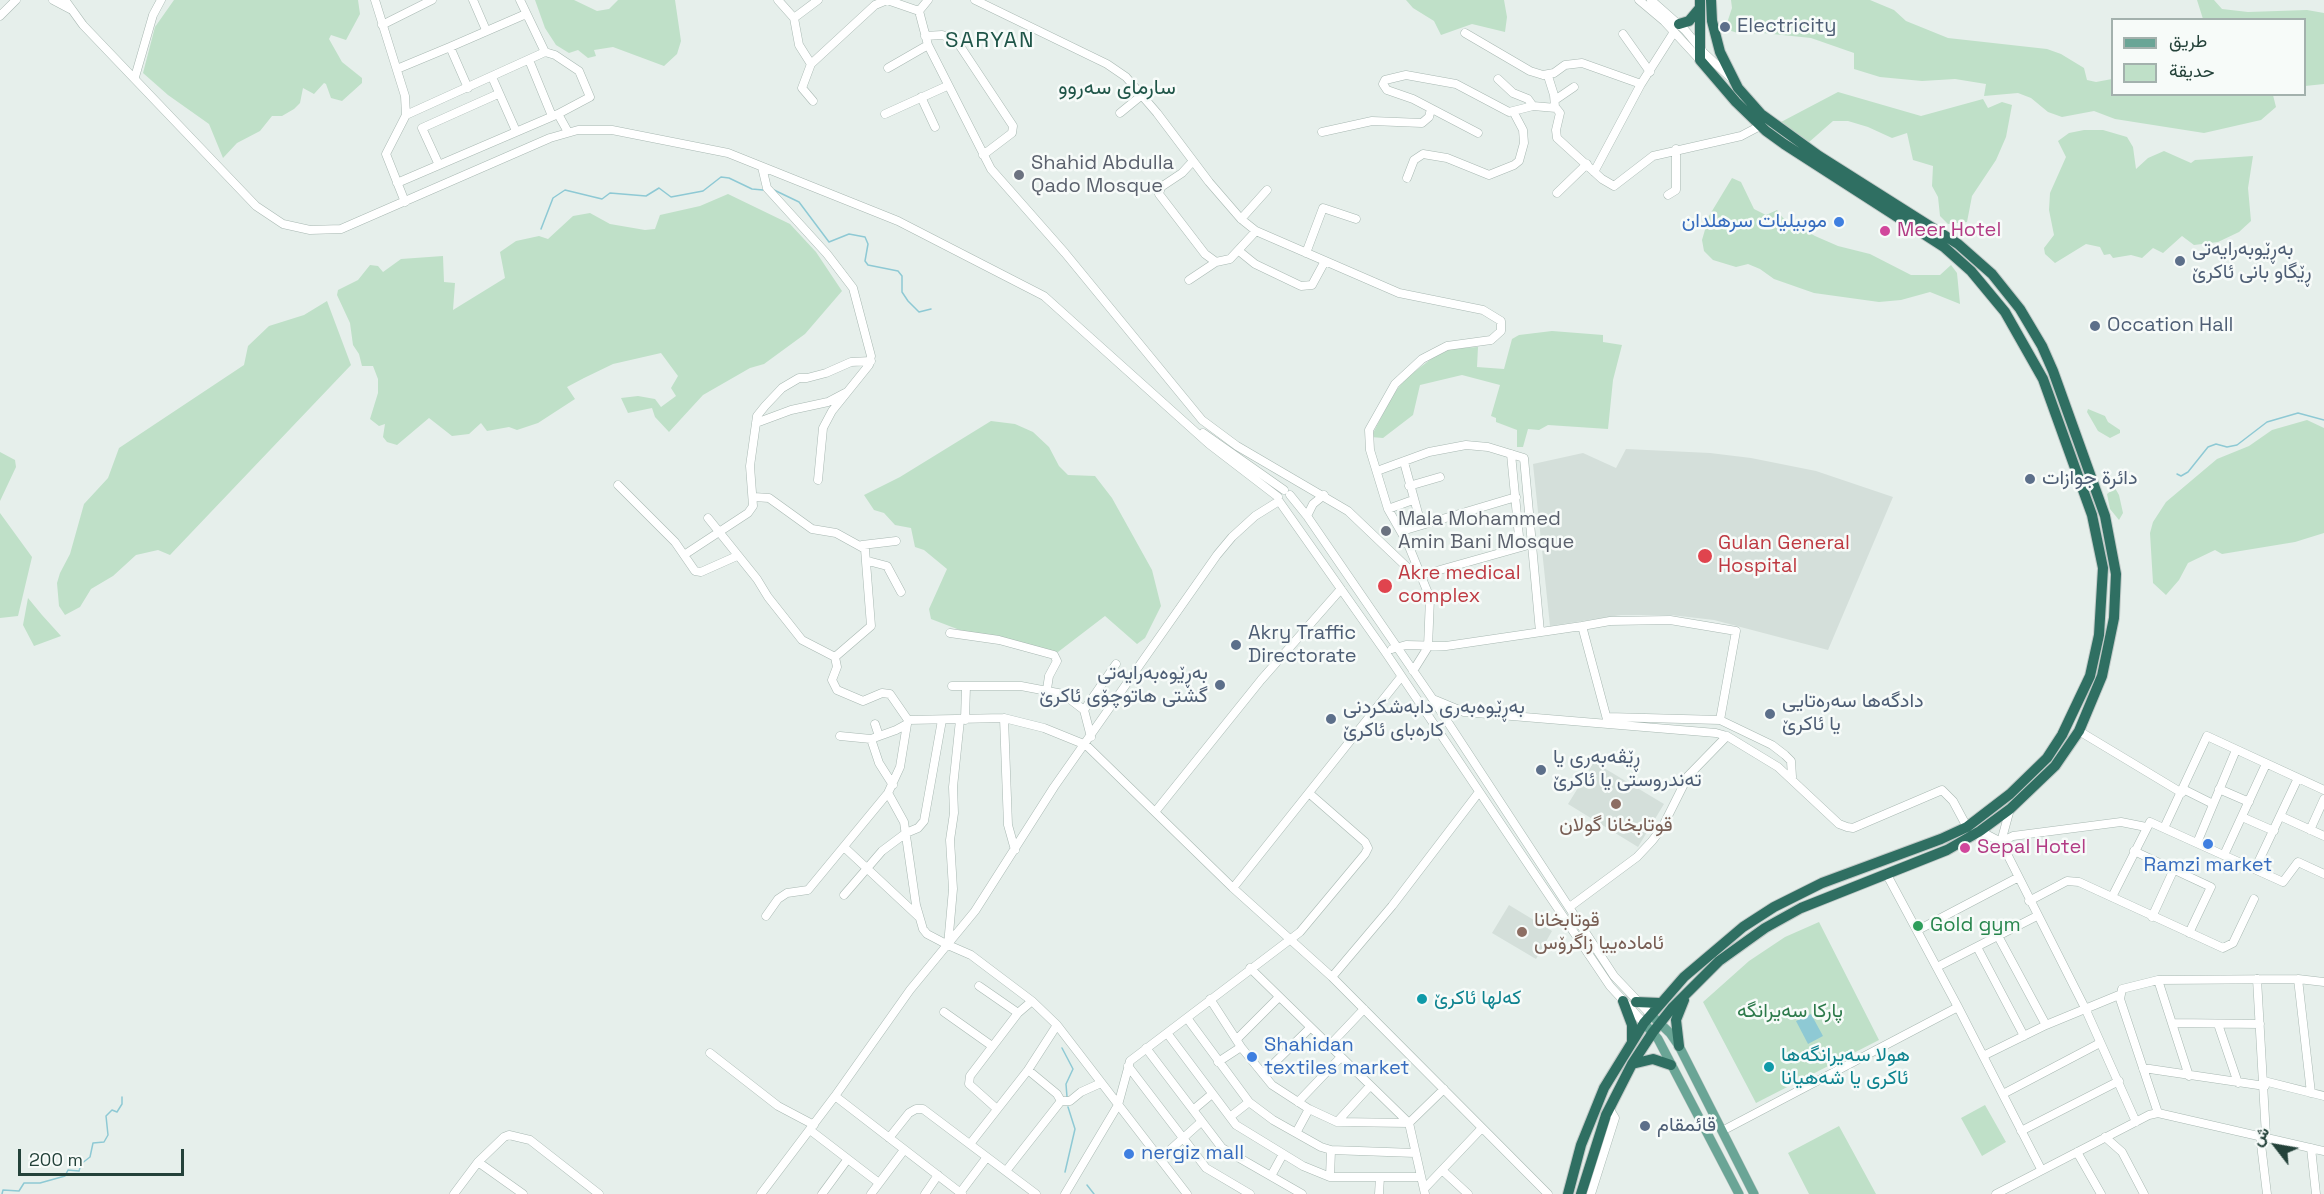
<!DOCTYPE html>
<html>
<head>
<meta charset="utf-8">
<style>
  body { margin:0 }
  #map { position:relative; width:2324px; height:1194px; overflow:hidden; background:#e6efeb; font-family:"Space Grotesk",Vazirmatn,sans-serif }
  canvas { display:block }
  .legend { position:absolute; left:2111px; top:18px; width:195px; height:78px; box-sizing:border-box; background:#f7fbf9; border:2px solid #a3b1ad; margin:0; padding:8px 10px; list-style:none; font-size:18px; color:#24423a }
  .legend li { display:flex; align-items:center; gap:12px; height:30px }
  .legend b { width:30px; border:2px solid #a3b1ad }
  .north { position:absolute; left:2246px; top:1116px; width:60px; height:60px; -webkit-text-stroke:4px #f7fbf9; paint-order:stroke; rotate:301deg; font-size:16px; font-weight:700; line-height:24px; text-align:center; color:#24423a }
  .north::after { content:''; display:block; margin:auto; width:21px; height:27px; background:#24423a; clip-path:polygon(50% 0,100% 100%,50% 72%,0 100%) }
  .scale { position:absolute; left:18px; top:1149px; width:166px; height:27px; box-sizing:border-box; border:3px solid #24423a; border-top:0; padding-left:8px; font-size:18px; line-height:21px; white-space:nowrap; color:#24423a; -webkit-text-stroke:4px #f7fbf9; paint-order:stroke }
</style>
</head>
<body>
<div id="map">
<canvas width="2324" height="1194"></canvas>
<ul class="legend">
<li><b style="height:8px;background:#6aa596"></b>طريق</li>
<li><b style="height:16px;background:#bfe0c8"></b>حديقة</li>
</ul>
<div class="north">ش</div>
<div class="scale">200 m</div>
</div>
<script>
const context = document.querySelector('canvas').getContext('2d');
context.lineJoin = 'round';
function fillPath(path, color) { context.fillStyle = color; context.fill(path, 'evenodd'); }
const shape = rows => new Path2D(rows.map(r => 'M' + r).join(''));
function trace(path, color, width, dash) { context.strokeStyle = color; context.lineWidth = width; context.lineCap = dash ? 'butt' : 'round'; context.setLineDash(dash || []); context.stroke(path); }
function drawText(font, color, halo, rows, align = 'center') {
  context.font = font + ' "Space Grotesk",Vazirmatn,sans-serif'; context.lineWidth = 5; context.setLineDash([]); context.textBaseline = 'middle'; context.strokeStyle = halo; context.fillStyle = color; for (const [text, x, y, turn = 0] of rows) {
    context.save(); context.translate(x, y); context.rotate((+turn || 0) * Math.PI / 180); context.textAlign = isNaN(turn) ? turn : align; if (halo) context.strokeText(text, 0, 0); context.fillText(text, 0, 0); context.restore();
  }
}
fillPath(shape([
  [1626,449,1710,453,1751,458,1816,471,1893,497,1828,650,1714,620,1671,615,1621,615,1550,626,1533,464,1583,453,1616,468],
  [1594,762,1664,804,1638,847,1568,804],
  [1509,905,1552,931,1536,959,1492,933]
]), '#d4dfda');
fillPath(shape([
  [174,0,358,0,360,14,346,40,331,35,329,39,342,62,362,78,362,83,342,101,331,98,326,84,324,83,314,94,303,88,300,103,294,109,282,116,272,116,260,131,237,143,223,158,209,124,168,95,143,73,155,27],
  [535,0,574,0,597,11,609,9,618,0,675,0,681,41,677,54,664,66,613,47,594,50,596,56,588,58,578,50,569,53,556,45,545,28],
  [1406,0,1504,0,1507,17,1505,32,1472,24,1441,35,1434,21,1413,8],
  [1731,0,1870,0,1894,10,1906,21,1948,38,2047,49,2061,54,2084,68,2087,80,2096,82,2112,79,2112,94,2273,95,2276,107,2261,120,2204,133,2115,119,2094,111,2062,117,2048,112,2031,98,2018,93,1984,96,1986,84,1955,79,1922,81,1880,77,1854,69,1854,53,1811,38,1763,33,1741,34,1725,29,1732,8],
  [2197,0,2214,0,2222,9,2248,12,2307,10,2324,13,2324,84,2305,86,2304,20,2203,19],
  [1838,92,1921,116,1983,99,1988,108,2002,102,2012,105,2006,137,1996,160,1972,196,1967,222,1948,224,1940,216,1938,197,1932,186,1933,166,1913,160,1907,133,1892,138,1868,127,1848,121,1833,121,1808,143,1781,122],
  [2084,130,2103,130,2127,137,2133,147,2136,169,2148,158,2164,151,2191,163,2195,160,2253,156,2248,188,2251,221,2239,232,2218,242,2194,245,2182,236,2163,253,2153,248,2142,258,2131,255,2113,258,2110,254,2104,255,2100,247,2086,244,2055,263,2045,254,2044,248,2054,235,2049,210,2050,193,2066,157,2058,141,2069,133],
  [1732,178,1741,182,1754,209,1766,215,1777,210,1783,218,1815,236,1838,246,1870,254,1911,275,1940,275,1951,265,1957,273,1960,304,1930,292,1901,300,1879,302,1814,293,1774,279,1760,269,1748,264,1736,267,1713,260,1704,251,1702,240,1709,216],
  [728,194,790,224,816,252,842,291,805,334,764,364,750,368,703,395,669,432,655,417,652,408,628,413,621,398,638,396,655,399,661,407,676,396,671,388,678,376,661,353,613,364,584,378,567,387,575,399,538,423,517,430,509,427,487,431,481,423,469,434,452,436,429,418,397,445,387,442,383,437,385,424,379,426,370,419,378,393,378,379,373,366,362,366,359,354,353,345,350,323,337,295,338,290,358,280,370,265,378,266,383,272,401,259,443,256,444,282,455,283,453,310,505,278,500,252,516,241,539,236,548,239,573,216,590,213,610,224,645,230,655,229,660,215,700,206],
  [327,301,351,365,170,555,158,550,136,555,113,576,91,589,80,607,65,615,59,606,57,583,60,573,70,554,84,504,108,478,119,448,244,365,248,346,269,326,304,315],
  [1552,331,1603,335,1603,342,1622,345,1613,380,1608,429,1548,425,1539,430,1528,429,1523,447,1517,447,1517,430,1496,422,1496,418,1491,416,1500,385,1462,375,1420,385,1413,415,1383,438,1371,437,1392,396,1405,379,1444,349,1478,347,1477,367,1504,369,1512,339,1519,335],
  [2088,409,2105,416,2108,422,2120,430,2120,433,2110,438,2098,431,2087,412],
  [2307,420,2324,428,2324,533,2295,542,2222,554,2215,550,2188,563,2179,580,2166,595,2153,583,2150,533,2153,522,2166,502,2217,459,2249,446,2272,430],
  [991,421,1015,424,1033,432,1049,447,1059,466,1068,475,1095,476,1112,498,1152,570,1161,606,1145,638,1137,644,1105,616,1058,652,965,632,931,619,929,609,947,569,924,550,915,547,911,528,895,525,884,513,874,510,864,495,900,477],
  [0,452,15,460,16,467,0,501],
  [2115,488,2119,495,2123,513,2119,520,2110,509,2107,494],
  [0,513,32,557,18,616,0,618],
  [28,598,42,615,61,636,34,646,23,625],
  [1819,922,1879,1040,1756,1103,1703,1002,1749,961,1785,937],
  [1985,1105,2006,1142,1982,1156,1961,1118],
  [1839,1126,1876,1194,1809,1194,1788,1153]
]), '#bfe0c8');
fillPath(shape([
  [1811,1014,1823,1036,1808,1044,1796,1021]
]), '#8ec9d4');
trace(shape([
  [774,190,799,202,829,242,849,234,865,237,868,244,865,261,868,265,898,271,902,276,902,292,908,301,919,312,931,309],
  [541,229,553,198,565,190,602,199,610,193,646,196,659,188,671,197,703,191,721,177,729,178,752,189,763,190],
  [2177,474,2181,476,2188,472,2208,447,2216,444,2227,447,2237,445,2267,422,2298,413,2324,420],
  [1062,1048,1073,1069,1066,1084,1067,1097],
  [1065,1172,1075,1129,1068,1107],
  [1087,1185,1094,1194],
  [2,1194,3,1190,19,1191,24,1183,40,1183,65,1176,68,1170,79,1171,81,1164,90,1157,93,1143,104,1142,108,1135,106,1116,112,1110,117,1112,122,1104,122,1097]
]), '#8ec9d4', 1.5);
const minor = shape([
  [53,0,70,9],
  [65,0,83,25,256,206,283,224,310,230,341,229,550,138,578,130,612,130,728,153,898,221,1044,296,1209,444,1278,497],
  [375,0,405,96,406,115,386,154,405,202],
  [473,0,486,30],
  [520,0,545,52],
  [778,0,794,18],
  [928,0,919,11,928,45,991,169,1065,253,1202,420,1237,446,1348,511,1412,572,1422,575,1532,544],
  [975,0,1107,64,1126,77,1157,113,1209,182,1241,219,1256,231,1399,293,1483,310,1501,321,1501,331,1491,340,1447,346,1422,359,1395,384,1369,430,1370,450,1388,509,1408,544,1430,598,1428,647,1413,671],
  [1639,0,1664,21,1700,60],
  [1651,0,1685,30,1704,53,1731,78],
  [0,16,16,0],
  [382,25,432,0],
  [1465,33,1530,71,1543,75,1554,73,1565,65,1582,63,1641,84],
  [1623,34,1650,72],
  [925,36,942,35,956,40,1013,126,1012,133,983,155],
  [450,47,526,14],
  [529,60,552,116],
  [811,64,799,45,794,18,818,0],
  [888,68,928,45],
  [397,69,450,47,468,88],
  [1548,76,1554,95,1555,107],
  [135,77,153,15,161,0],
  [492,77,516,131],
  [1498,79,1513,93,1528,99,1533,106],
  [921,97,935,127],
  [1555,100,1574,87],
  [813,101,802,88,811,64,875,5,887,0,919,11],
  [1120,113,1142,95],
  [558,114,568,132],
  [885,114,947,86],
  [1322,132,1372,121,1422,123,1429,117,1431,109],
  [1478,133,1413,99,1387,90,1383,84,1385,80,1406,75,1456,84,1509,112,1533,106,1556,108,1560,113,1556,130,1557,138,1602,179,1614,186,1653,156,1741,136,1760,126],
  [1193,161,1182,173,1161,187,1159,194,1205,254,1216,262,1230,259,1256,231],
  [439,165,422,128,498,94],
  [762,167,767,188,827,254,853,288,871,356,869,365,832,411,823,428,818,480],
  [1594,172,1641,84,1674,32],
  [1407,178,1414,160,1423,154,1447,158,1489,175,1514,165,1519,161,1524,143,1523,130,1514,113],
  [397,183,558,114,590,97,579,71,555,55,545,52,406,115],
  [1557,193,1587,164],
  [1668,195,1676,190,1676,149],
  [1241,219,1267,190],
  [1239,251,1255,264,1301,286,1312,285,1325,261],
  [1306,253,1323,208,1356,219],
  [1189,280,1216,262],
  [756,423,791,410,828,402,845,393],
  [1203,433,1284,490],
  [1511,454,1520,547],
  [1404,462,1421,524],
  [1377,471,1429,452,1466,445,1488,447,1524,458,1540,632],
  [618,485,675,542,695,571,701,572,737,556],
  [1409,486,1440,477],
  [1290,495,1307,516,1432,698,1614,976,1651,1015],
  [754,497,769,498,812,529,836,533,865,549,871,626,835,657],
  [1388,509,1413,500],
  [1307,516,1313,504,1324,495],
  [708,518,757,579,768,597,802,640,835,657,837,667,832,680,837,690,863,701,882,693,890,694,908,720],
  [1402,531,1516,497],
  [862,545,896,541],
  [684,555,748,513,753,506,750,466,757,416,765,406,782,388,799,378,807,378,826,373,851,362,871,361],
  [868,561,887,566,901,592],
  [1582,626,1610,621,1670,620,1736,631,1720,720],
  [950,633,999,640,1054,655,1057,661,1049,676,1047,689],
  [1392,649,1406,645,1446,646,1582,626,1608,723],
  [952,686,1021,686,1063,694,1084,710,1091,737],
  [1435,700,1464,712,1716,733,1727,736,1778,767,1839,824,1847,827,1853,828,1942,790,1953,801,1967,827],
  [1084,710,1116,664],
  [1608,717,1720,720,1772,745,1785,755,1791,761,1792,777],
  [1004,718,1008,825,1015,850],
  [960,720,953,787,954,813,950,840,953,889,948,945,971,955,1032,1001,1057,1025,1187,1194],
  [965,720,966,686],
  [875,724,879,736],
  [2079,731,2182,793],
  [840,736,871,739,896,730,907,724,908,720,1004,718,1044,728,1086,745,1233,888,1332,977,1548,1194],
  [871,739,879,763,893,785],
  [2183,789,2213,804],
  [2219,789,2249,802],
  [888,793,904,822,916,905,923,929,927,934,948,945],
  [1155,812,1261,680,1341,589],
  [2280,816,2324,836],
  [2242,817,2274,831],
  [2164,828,2207,736,2324,790],
  [2310,830,2324,799],
  [1980,831,2001,842,2085,1008,2136,1122],
  [2001,842,2013,836,2121,822,2146,827],
  [2001,842,2010,809],
  [2197,843,2236,750],
  [844,847,919,917],
  [2134,851,2211,887,2189,933],
  [2224,855,2266,764],
  [2255,869,2298,778],
  [1886,873,1958,1007,2041,1169],
  [1233,888,1401,677],
  [844,895,882,851,906,833,918,828,924,821,942,720],
  [2112,897,2150,822,2283,882,2298,862,2324,874],
  [2029,901,2067,881,2079,882,2223,948,2233,943,2254,899],
  [1571,906,1637,857,1652,841,1662,828,1688,776,1727,736],
  [766,916,778,899,787,893,808,890,888,793,900,767,907,724],
  [2152,917,2174,869],
  [1918,930,2017,878],
  [1998,936,2046,1025],
  [1977,947,2024,1036],
  [1937,967,2037,916],
  [1250,968,1409,1123,1425,1194],
  [1332,977,1392,906,1479,792],
  [2257,979,2266,1136],
  [2298,979,2311,1093],
  [2158,980,2189,1076],
  [979,986,1018,1013],
  [1210,999,1241,1047,1272,1085,1309,1109,1337,1122,1409,1123,1444,1089],
  [944,1012,992,1046],
  [1187,1018,1249,1102,1273,1120,1321,1147,1331,1150,1415,1153],
  [2172,1023,2260,1024],
  [2218,1024,2238,1083],
  [1167,1033,1236,1125,1303,1166,1330,1177,1421,1177],
  [1237,1039,1278,998],
  [1329,1046,1364,1009],
  [1146,1048,1222,1148,1302,1194],
  [710,1053,778,1106,814,1125],
  [1983,1056,2046,1025,2119,995],
  [1218,1062,1241,1047],
  [1128,1066,1206,1168,1250,1194],
  [2143,1068,2265,1086],
  [1028,1070,1057,1094,1061,1101],
  [1263,1074,1310,1028],
  [2264,1081,2324,1096],
  [2003,1094,2100,1043],
  [835,1096,962,1194],
  [1061,1101,1070,1101,1081,1092,1101,1083],
  [1298,1102,1340,1058],
  [997,1109,969,1084,970,1076,1018,1013,1032,1001],
  [1193,1110,1212,1094],
  [2158,1113,2120,999,2122,989,2158,980,2298,979,2324,982],
  [1230,1117,1249,1102],
  [1337,1122,1370,1086],
  [810,1130,879,1183],
  [1722,1131,1958,1007],
  [2021,1131,2119,1081],
  [1296,1133,1309,1109],
  [2260,1136,2267,1194],
  [2105,1137,2122,1152,2144,1194],
  [889,1138,909,1113,916,1109,923,1109,1036,1194],
  [970,1144,1028,1070,1057,1025],
  [2311,1148,2316,1194],
  [2077,1152,2101,1194],
  [1161,1158,1201,1122],
  [478,1162,523,1194],
  [1442,1170,1468,1194],
  [1006,1171,1061,1101],
  [1271,1176,1283,1154],
  [1330,1177,1331,1150],
  [1424,1189,1481,1129],
  [960,1193,987,1157],
  [454,1194,478,1162,504,1137,509,1135,530,1140,599,1194],
  [761,1194,835,1096,910,990,975,911,1054,787,1217,555,1232,537,1255,516,1279,501,1386,653,1610,986,1644,1023],
  [822,1194,847,1160],
  [871,1194,904,1150],
  [925,1194,938,1175],
  [1065,1194,1118,1105,1130,1061,1300,932,1365,854,1368,848,1365,842,1310,794],
  [1379,1194,1380,1177],
  [1591,1194,1615,1118,1609,1108],
  [1996,1194,2149,1115,2158,1113,2324,1151]
]);
const major = shape([
  [1651,1015,1670,1033,1679,1046,1754,1194],
  [1644,1023,1658,1039,1739,1194]
]);
const highway = shape([
  [1679,24,1689,21,1699,9],
  [1623,1001,1632,1025,1632,1041],
  [1636,1002,1660,1003],
  [1679,1046,1676,1020,1684,1000],
  [1632,1064,1653,1059,1671,1065],
  [1568,1194,1581,1145,1604,1088,1644,1023,1684,977,1743,927,1774,907,1822,883,1941,839,1967,827,2010,794,2047,758,2062,735,2090,676,2099,635,2103,568,2092,515,2043,379,2005,312,1971,271,1944,247,1784,144,1766,131,1736,102,1700,60,1700,0],
  [1581,1194,1606,1115,1632,1064,1653,1032,1672,1008,1719,961,1765,928,1801,908,1947,850,1980,831,2010,809,2055,766,2079,731,2102,676,2114,618,2116,574,2105,516,2053,371,2042,346,2020,309,1992,274,1958,244,1819,156,1761,114,1738,88,1720,52,1712,21,1711,0]
]);
trace(minor, '#a8b8b2', 9);
trace(major, '#c2cac8', 10);
trace(highway, '#c2cac8', 12);
trace(minor, '#fff', 8);
trace(major, '#6aa596', 9);
trace(highway, '#2f6f62', 10);
for (const [x, y, r, color] of [
  [1725,27,6,"#5c6f8a"],
  [1019,175,6,"#6b7280"],
  [1839,222,6,"#3f7fe0"],
  [1885,231,6,"#d1479c"],
  [2180,261,6,"#5c6f8a"],
  [2095,326,6,"#5c6f8a"],
  [2030,479,6,"#5c6f8a"],
  [1386,531,6,"#6b7280"],
  [1705,556,8,"#e0444e"],
  [1385,586,8,"#e0444e"],
  [1236,645,6,"#5c6f8a"],
  [1220,685,6,"#5c6f8a"],
  [1770,714,6,"#5c6f8a"],
  [1331,719,6,"#5c6f8a"],
  [1541,770,6,"#5c6f8a"],
  [1616,804,6,"#8d6e63"],
  [2208,844,6,"#3f7fe0"],
  [1965,848,6,"#d1479c"],
  [1918,926,6,"#2e9e5b"],
  [1522,932,6,"#8d6e63"],
  [1422,999,6,"#0f9aa8"],
  [1252,1057,6,"#3f7fe0"],
  [1769,1067,6,"#0f9aa8"],
  [1645,1126,6,"#5c6f8a"],
  [1129,1154,6,"#3f7fe0"]
]) { const dot = new Path2D(); dot.arc(x, y, r, 0, 2 * Math.PI); context.fillStyle = color; context.fill(dot); trace(dot, '#f7fbf9', 2); }
drawText('20px', '#4e5e75', '#f7fbf9', [
  ["Electricity",1737,27],
  ["بەڕێوبەرایەتی",2192,250],
  ["ڕێگاو بانی ئاکرێ",2192,273],
  ["Occation Hall",2107,326],
  ["دائرة جوازات",2042,479],
  ["Akry Traffic",1248,634],
  ["Directorate",1248,657],
  ["بەڕێوەبەرایەتی",1208,674,"right"],
  ["گشتی هاتوچۆی ئاکرێ",1208,697,"right"],
  ["دادگەها سەرەتایی",1782,702],
  ["یا ئاکرێ",1782,725],
  ["بەڕێوەبەری دابەشکردنی",1343,708],
  ["کارەبای ئاکرێ",1343,731],
  ["ڕێڤەبەری یا",1553,758],
  ["تەندروستی یا ئاکرێ",1553,781],
  ["قائمقام",1657,1126]
], 'left');
drawText('20px', '#5b616d', '#f7fbf9', [
  ["Shahid Abdulla",1031,164],
  ["Qado Mosque",1031,187],
  ["Mala Mohammed",1398,520],
  ["Amin Bani Mosque",1398,543]
], 'left');
drawText('20px', '#366cbe', '#f7fbf9', [
  ["موبيليات سرهلدان",1827,222,"right"],
  ["Ramzi market",2208,866,"center"],
  ["Shahidan",1264,1046],
  ["textiles market",1264,1069],
  ["nergiz mall",1141,1154]
], 'left');
drawText('20px', '#b23c85', '#f7fbf9', [
  ["Meer Hotel",1897,231],
  ["Sepal Hotel",1977,848]
], 'left');
drawText('20px', '#be3a42', '#f7fbf9', [
  ["Gulan General",1718,544],
  ["Hospital",1718,567],
  ["Akre medical",1398,574],
  ["complex",1398,597]
], 'left');
drawText('20px', '#785e54', '#f7fbf9', [
  ["قوتابخانا گولان",1616,826],
  ["قوتابخانا",1534,921,"left"],
  ["ئامادەییا زاگرۆس",1534,944,"left"]
]);
drawText('20px', '#27864d', '#f7fbf9', [
  ["Gold gym",1930,926]
], 'left');
drawText('20px', '#0d838f', '#f7fbf9', [
  ["کەلها ئاکرێ",1434,999],
  ["هولا سەیرانگەها",1781,1056],
  ["ئاکری یا شەهیانا",1781,1079]
], 'left');
drawText('20px', '#2d7a4b', '#f7fbf9', [
  ["پارکا سەیرانگه",1790,1012]
]);
drawText('21px', '#1f5548', '#f7fbf9', [
  ["سارمای سەروو",1117,88]
]);
context.letterSpacing = '1.5px';
drawText('22px', '#1f5548', '#f7fbf9', [
  ["SARYAN",990,41]
]);
context.letterSpacing = '0px';
</script>
</body>
</html>
